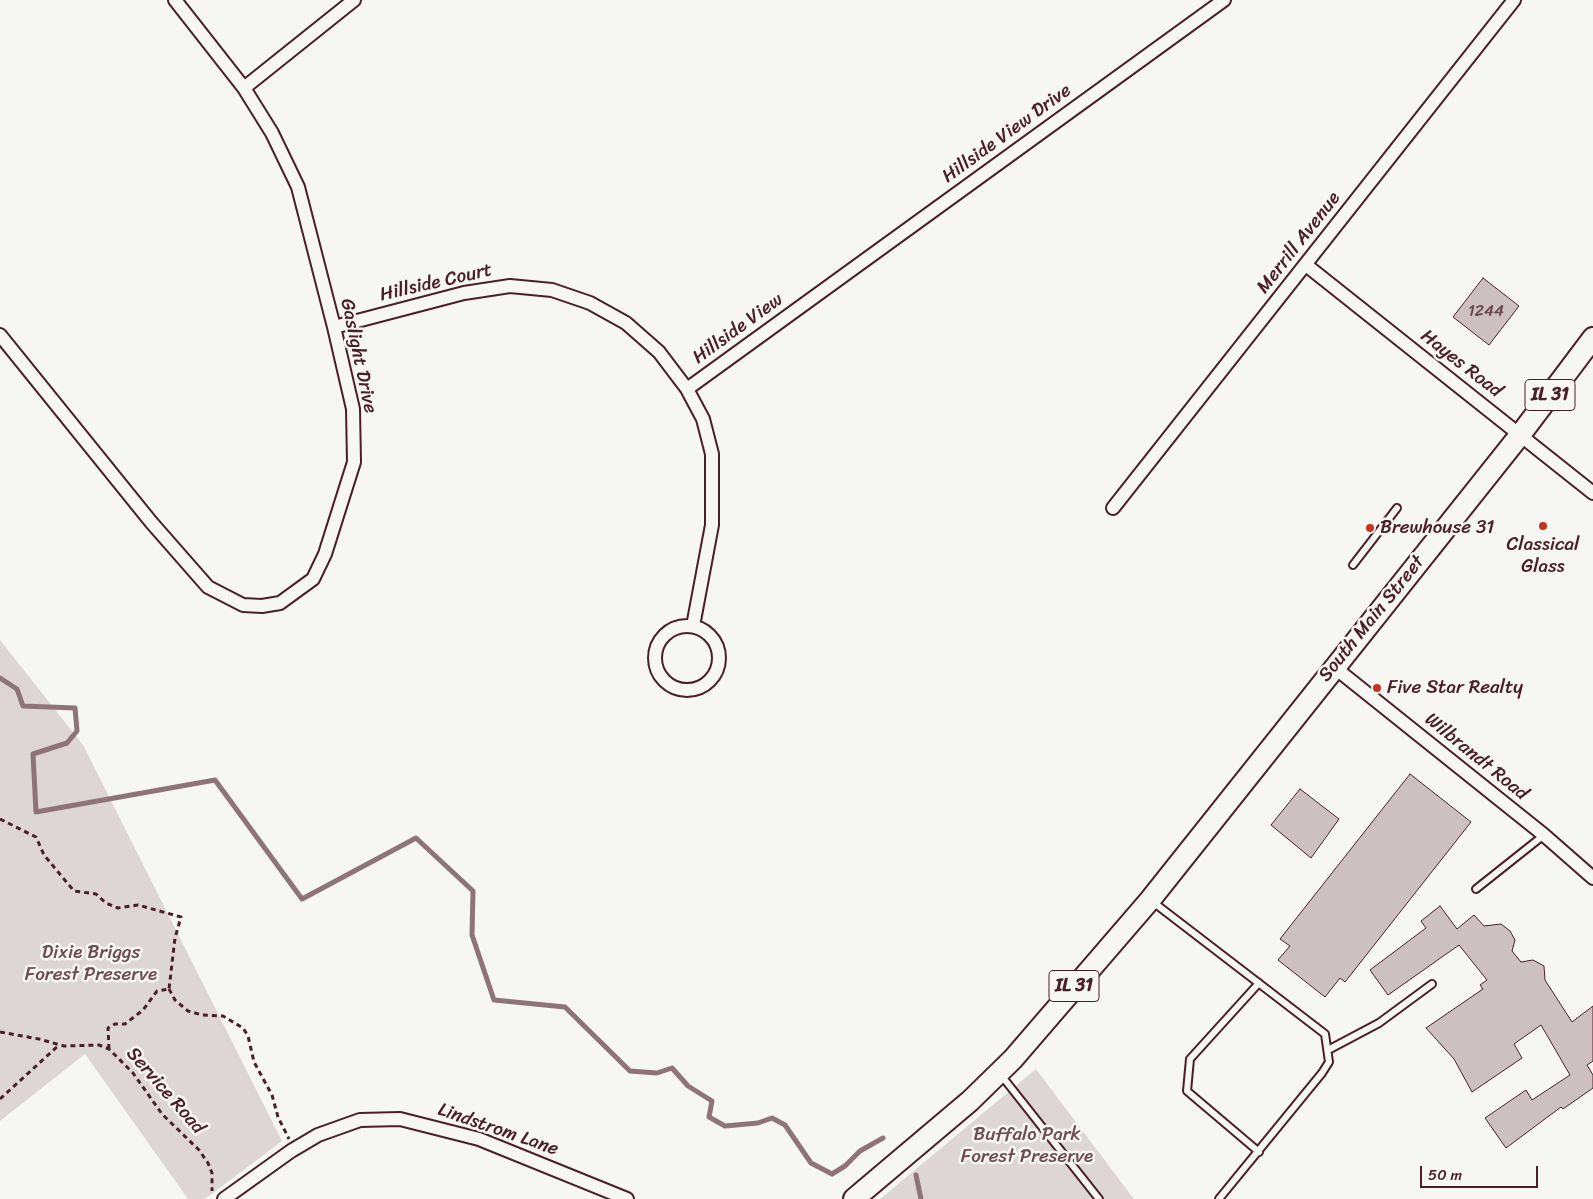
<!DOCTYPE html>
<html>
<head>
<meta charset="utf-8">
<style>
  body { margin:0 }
  #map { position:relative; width:1593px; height:1199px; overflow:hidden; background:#f6f6f2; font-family:Sriracha,sans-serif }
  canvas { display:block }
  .scale { position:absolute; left:1420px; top:1166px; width:118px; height:22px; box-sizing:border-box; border:2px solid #4a1f2b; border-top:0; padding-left:6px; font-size:15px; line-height:18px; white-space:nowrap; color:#4a1f2b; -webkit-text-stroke:4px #f6f6f2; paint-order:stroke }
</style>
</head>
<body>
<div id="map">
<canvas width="1593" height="1199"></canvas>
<div class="scale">50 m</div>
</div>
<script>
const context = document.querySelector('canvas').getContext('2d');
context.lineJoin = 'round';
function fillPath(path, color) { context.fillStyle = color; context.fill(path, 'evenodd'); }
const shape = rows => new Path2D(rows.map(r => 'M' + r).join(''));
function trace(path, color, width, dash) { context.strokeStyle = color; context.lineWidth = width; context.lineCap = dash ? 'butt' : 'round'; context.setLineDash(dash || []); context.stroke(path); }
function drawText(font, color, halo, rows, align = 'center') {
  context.font = font + ' Sriracha,sans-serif'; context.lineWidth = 5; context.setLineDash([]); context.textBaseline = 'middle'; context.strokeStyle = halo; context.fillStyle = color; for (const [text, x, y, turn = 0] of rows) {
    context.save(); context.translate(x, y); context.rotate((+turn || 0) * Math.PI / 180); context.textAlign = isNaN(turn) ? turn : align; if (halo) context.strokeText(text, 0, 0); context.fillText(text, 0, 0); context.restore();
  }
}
fillPath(shape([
  [0,640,83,745,282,1141,205,1199,188,1199,85,1054,0,1121],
  [1036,1069,1134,1199,880,1199]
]), '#ddd6d5');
trace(shape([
  [0,678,17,689,23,706,75,708,77,731,67,743,33,754,36,812,215,780,302,899,416,838,473,891,472,935,494,1000,565,1007,630,1071,657,1073,672,1068,688,1086,712,1101,709,1117,725,1126,758,1123,772,1118,785,1125,811,1163,832,1174,845,1166,860,1151,883,1138],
  [916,1175,921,1199]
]), '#8e747a', 5);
const building = shape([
  [1483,278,1519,306,1489,345,1453,317,1483,278],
  [1410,774,1471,822,1345,982,1340,978,1325,997,1278,960,1290,946,1280,939,1410,774],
  [1300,789,1339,819,1311,858,1271,825,1300,789],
  [1440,906,1457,929,1474,915,1484,926,1501,924,1510,931,1515,940,1512,951,1521,962,1533,960,1544,966,1545,980,1572,1022,1593,1006,1593,1061,1587,1065,1593,1075,1593,1088,1563,1109,1561,1107,1506,1148,1485,1118,1526,1090,1532,1100,1570,1075,1541,1025,1514,1044,1522,1058,1472,1092,1454,1059,1426,1028,1483,989,1480,985,1487,980,1459,945,1388,995,1370,970,1426,928,1421,921,1440,906]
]);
fillPath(building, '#ccc1c0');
trace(building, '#4a1f2b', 1);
const lane = shape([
  [1353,565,1397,508],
  [1476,889,1544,835],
  [1153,902,1325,1034,1329,1062,1322,1073,1219,1199],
  [1328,1050,1379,1023,1432,984],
  [1001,1075,1099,1199],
  [1259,1152,1187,1091,1190,1059,1259,983]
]);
const street = shape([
  [244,88,354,0],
  [1306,265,1593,493],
  [334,327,464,293,510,286,552,290,590,303,626,323,659,352,687,389,703,419,712,454,712,525,693,626],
  [0,335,151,522,208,587,243,605,262,606,280,603,313,579,325,554,354,462,353,409,334,327,298,187,272,133,244,88,175,0],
  [687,389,1224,0],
  [1113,508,1514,0],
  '655 658a32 32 0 1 1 64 0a32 32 0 1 1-64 0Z',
  [1334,667,1544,835,1593,878],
  [224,1199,291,1151,318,1135,360,1120,400,1119,479,1139,627,1199]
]);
const primary = shape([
  [854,1199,970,1101,1013,1059,1150,900,1520,435,1593,338]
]);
trace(lane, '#4a1f2b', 10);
trace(street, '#4a1f2b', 16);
trace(primary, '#4a1f2b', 24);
trace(shape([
  [0,819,36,837,44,855,74,891,96,894,106,903,118,908,138,905,181,917,175,938,169,989],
  [169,989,175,1000,188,1011,202,1015,223,1016,243,1028,248,1036,254,1062,272,1095,278,1117,289,1139],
  [0,1032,39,1039,64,1046,99,1045,109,1049,133,1073,162,1114,199,1150,208,1163,212,1173,212,1191],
  [109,1049,108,1028,115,1024,125,1024,143,1010,157,991,169,989],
  [0,1099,59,1045]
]), '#4a1f2b', 3, [5, 4]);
trace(lane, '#f6f6f2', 6);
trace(street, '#f6f6f2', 12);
trace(primary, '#f6f6f2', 20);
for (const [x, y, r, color] of [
  [1543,526,5,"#c8321e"],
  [1370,528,5,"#c8321e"],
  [1377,688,5,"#c8321e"]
]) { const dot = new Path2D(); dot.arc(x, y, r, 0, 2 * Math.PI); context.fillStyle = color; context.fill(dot); trace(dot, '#f6f6f2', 2); }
drawText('16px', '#6a4850', null, [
  ["1244",1486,312]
]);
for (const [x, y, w] of [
  [1550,395,50],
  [1074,986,50]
]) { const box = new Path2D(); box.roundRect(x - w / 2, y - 15.5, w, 31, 4); context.fillStyle = '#f6f6f2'; context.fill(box); trace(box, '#4a1f2b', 1); }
drawText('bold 18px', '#4a1f2b', null, [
  ["IL 31",1550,395],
  ["IL 31",1074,986]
]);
drawText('19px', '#4a1f2b', '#f6f6f2', [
  ["Hillside View Drive",1007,134,-36],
  ["Merrill Avenue",1299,243,-52],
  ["Hillside Court",436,283,-13],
  ["Hillside View",738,329,-36],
  ["Gaslight Drive",358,356,78],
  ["Hayes Road",1461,364,38],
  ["South Main Street",1372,619,-51],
  ["Wilbrandt Road",1476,757,39],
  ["Service Road",165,1091,49],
  ["Lindstrom Lane",498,1130,19]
]);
drawText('19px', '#4a1f2b', '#f6f6f2', [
  ["Brewhouse 31",1380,528],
  ["Classical",1543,545,"center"],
  ["Glass",1543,567,"center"],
  ["Five Star Realty",1387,688]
], 'left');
drawText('19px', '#6f4d56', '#f6f6f2', [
  ["Dixie Briggs",91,953],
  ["Forest Preserve",91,975],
  ["Buffalo Park",1027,1135],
  ["Forest Preserve",1027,1157]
]);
</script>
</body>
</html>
